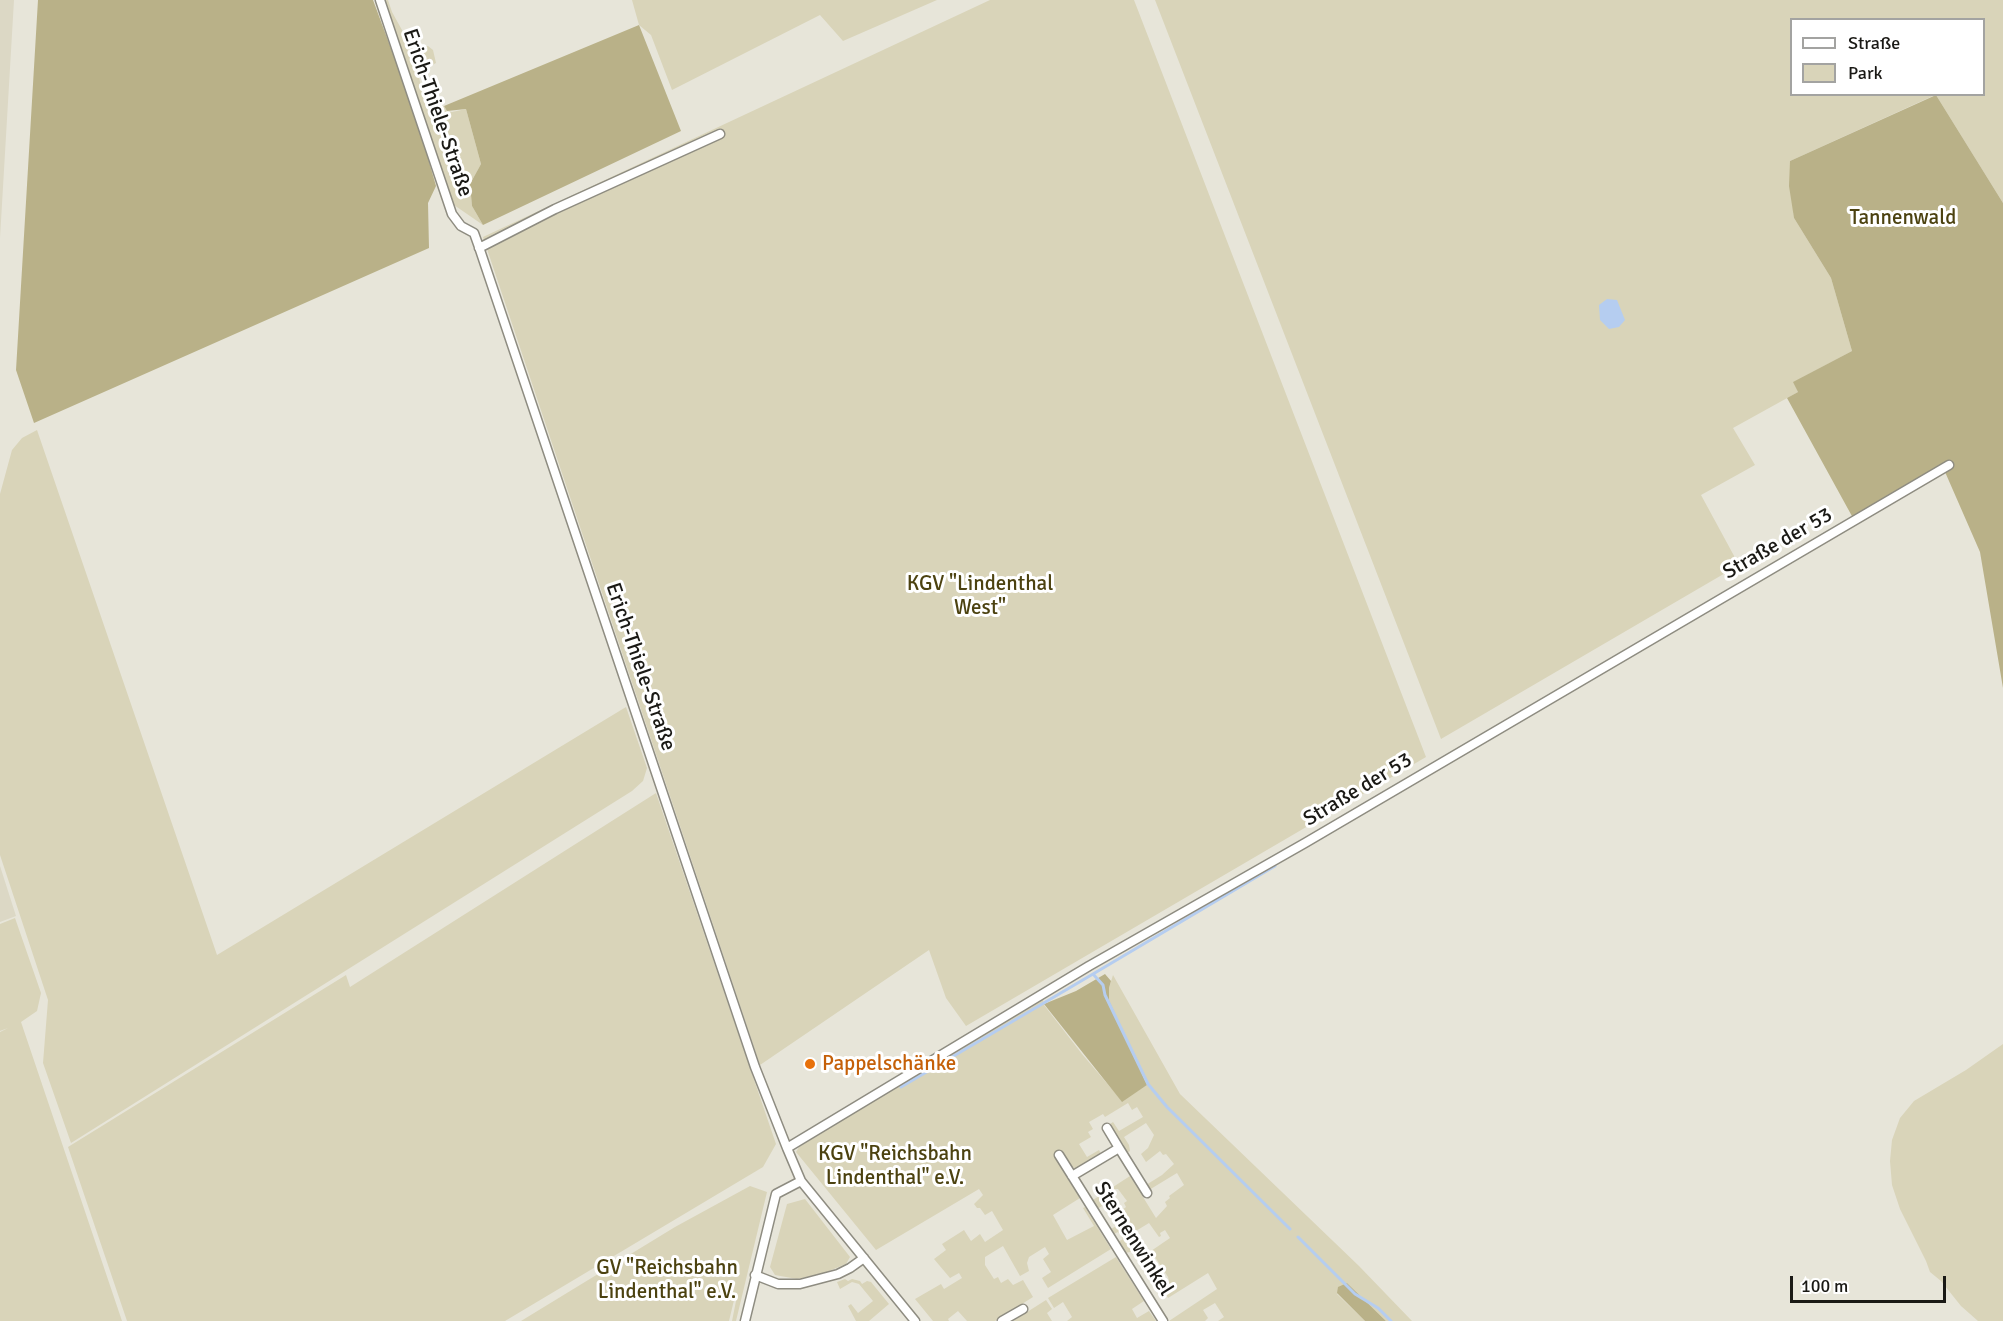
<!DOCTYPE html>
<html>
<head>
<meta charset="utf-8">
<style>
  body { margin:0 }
  #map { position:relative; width:2003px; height:1321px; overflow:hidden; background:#e7e5d9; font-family:Signika,sans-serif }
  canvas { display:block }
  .legend { position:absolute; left:1790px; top:18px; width:195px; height:78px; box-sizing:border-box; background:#fff; border:2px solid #a3a3a1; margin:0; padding:8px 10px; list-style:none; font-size:18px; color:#1a1915 }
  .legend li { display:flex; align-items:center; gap:12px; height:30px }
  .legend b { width:30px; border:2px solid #a3a3a1 }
  .scale { position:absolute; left:1790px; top:1276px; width:156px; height:27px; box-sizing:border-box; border:3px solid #1a1915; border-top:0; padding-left:8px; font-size:18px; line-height:21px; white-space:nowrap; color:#1a1915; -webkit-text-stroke:4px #fff; paint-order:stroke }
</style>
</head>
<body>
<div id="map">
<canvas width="2003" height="1321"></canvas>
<ul class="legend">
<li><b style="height:8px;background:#fff"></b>Straße</li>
<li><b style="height:16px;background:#d9d4b9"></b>Park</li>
</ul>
<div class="scale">100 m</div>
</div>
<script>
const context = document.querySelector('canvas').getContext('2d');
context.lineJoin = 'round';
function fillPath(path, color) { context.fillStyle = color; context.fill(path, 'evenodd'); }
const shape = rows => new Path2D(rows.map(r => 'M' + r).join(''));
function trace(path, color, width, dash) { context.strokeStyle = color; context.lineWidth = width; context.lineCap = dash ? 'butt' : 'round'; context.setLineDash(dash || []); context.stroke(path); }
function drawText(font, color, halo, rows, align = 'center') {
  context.font = font + ' Signika,sans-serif'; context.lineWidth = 6; context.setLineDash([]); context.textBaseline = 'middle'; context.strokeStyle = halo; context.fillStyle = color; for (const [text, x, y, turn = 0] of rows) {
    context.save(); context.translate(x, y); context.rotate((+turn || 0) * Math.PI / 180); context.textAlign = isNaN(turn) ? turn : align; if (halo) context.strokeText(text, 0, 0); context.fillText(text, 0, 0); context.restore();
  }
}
fillPath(shape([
  [0,0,14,0,0,238],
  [0,866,16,916,0,922]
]), '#dcd8c5');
fillPath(shape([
  [384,0,388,0,392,12,412,48,416,50,428,46,433,50,436,63,424,69,419,77,424,102,427,107,434,110,444,106,447,111,452,112,466,109,481,164,470,184,472,206,483,225,454,205],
  [632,0,937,0,843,41,820,15,672,90,651,35,639,25],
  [990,0,1134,0,1426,757,966,1026,946,998,929,950,760,1065,483,237],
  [1155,0,2003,0,2003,203,1936,95,1984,94,1984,20,1792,20,1792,94,1935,95,1790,161,1794,218,1831,278,1852,351,1794,382,1798,392,1733,428,1755,465,1701,495,1739,565,1441,739],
  [37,430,217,955,626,707,647,768,643,781,632,791,71,1143,43,1063,48,1000,0,855,0,494,12,450,22,438],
  [656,793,776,1144,763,1167,505,1321,127,1321,68,1147,346,975,350,987],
  [15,918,41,993,37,1011,21,1022,122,1321,0,1321,0,1032,8,1028,0,1031,0,924],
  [1113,975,1180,1094,1359,1266,1412,1321,1386,1321,1347,1283,1337,1294,1365,1321,1218,1321,1224,1317,1215,1303,1203,1310,1208,1318,1205,1321,1169,1321,1217,1289,1208,1273,1168,1298,1161,1286,1169,1281,1168,1277,1151,1251,1170,1238,1165,1230,1160,1233,1161,1236,1159,1237,1149,1223,1126,1237,1135,1251,1125,1253,1118,1242,1123,1239,1118,1232,1114,1234,1111,1229,1128,1219,1122,1210,1126,1207,1124,1203,1127,1201,1118,1189,1115,1189,1099,1199,1102,1206,1097,1209,1093,1200,1130,1176,1156,1218,1167,1206,1165,1202,1170,1198,1169,1196,1184,1185,1177,1173,1149,1190,1146,1185,1162,1175,1174,1164,1166,1154,1163,1155,1160,1151,1146,1162,1141,1154,1148,1148,1154,1135,1146,1123,1124,1137,1129,1145,1130,1151,1127,1153,1110,1124,1113,1122,1119,1131,1143,1117,1137,1107,1132,1110,1128,1103,1105,1117,1103,1114,1089,1122,1093,1129,1088,1132,1091,1137,1079,1144,1087,1157,1099,1150,1101,1154,1076,1169,1070,1165,1062,1151,1054,1156,1080,1198,1053,1215,1067,1240,1094,1226,1083,1208,1085,1207,1111,1249,1048,1288,1042,1278,1051,1272,1043,1259,1049,1254,1045,1247,1029,1257,1027,1263,1029,1271,1020,1276,1003,1246,985,1257,985,1265,994,1279,998,1277,1001,1283,1008,1279,1013,1285,1023,1280,1033,1297,995,1321,967,1321,958,1311,948,1319,949,1321,933,1321,915,1299,941,1284,944,1289,962,1278,959,1273,950,1278,934,1259,946,1250,942,1244,964,1230,971,1241,980,1234,985,1242,1003,1230,992,1211,985,1215,980,1208,977,1208,974,1204,983,1195,979,1189,876,1250,796,1152,799,1147,809,1140,1043,999,1044,1005,1082,1054,1122,1101,1147,1085,1109,1000,1109,988],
  [2003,1044,2003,1321,1978,1321,1961,1306,1941,1281,1930,1272,1926,1261,1900,1209,1892,1185,1890,1161,1892,1140,1900,1118,1914,1101,1966,1070],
  [750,1186,767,1192,736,1321,732,1321,737,1296,735,1296,729,1321,521,1321,675,1227],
  [805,1199,850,1257,846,1264,824,1273,797,1279,775,1275,770,1267,787,1204],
  [1116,1257,1144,1301,1132,1309,1137,1318,1149,1311,1156,1321,1067,1321,1072,1317,1063,1302,1054,1308,1048,1298],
  [845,1279,848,1281,852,1279,860,1281,862,1284,867,1281,871,1282,889,1304,869,1321,856,1321,848,1306,851,1304,858,1313,873,1301,859,1284,852,1282,840,1289,837,1282],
  [1046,1300,1052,1309,1047,1313,1052,1321,1013,1321]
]), '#d9d4b9');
fillPath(shape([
  [38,0,373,0,416,116,436,186,428,203,429,248,34,423,16,370],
  [639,25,681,131,483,225,472,206,470,184,481,164,466,109,447,111,444,106],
  [1936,95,2003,203,2003,688,1980,552,1942,465,1853,518,1787,398,1798,392,1793,382,1852,351,1831,278,1794,218,1789,186,1790,161],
  [1105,974,1111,981,1109,988,1109,1000,1147,1085,1122,1102,1044,1004,1076,991],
  [1347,1283,1386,1321,1365,1321,1337,1293,1338,1287]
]), '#b9b188');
fillPath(shape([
  [1607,299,1617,300,1625,320,1619,327,1609,329,1600,320,1599,305]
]), '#b5cdf0');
trace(shape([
  [1275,866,1093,974,1103,985,1105,995,1148,1084,1167,1107,1290,1229],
  [901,1087,1093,974],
  [1298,1237,1355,1294,1378,1308,1391,1321]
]), '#b5cdf0', 3);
const minor = shape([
  [380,0,452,214,461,226,474,233,479,247,755,1067,787,1148,801,1181,915,1321],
  [479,248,555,209,720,134],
  [1107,1128,1119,1148],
  [787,1148,1089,966,1305,843,1949,465],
  [1059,1155,1163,1321],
  [1072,1176,1119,1148,1147,1193],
  [755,1275,778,1284,800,1284,838,1274,850,1268,864,1258],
  [745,1321,776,1194,801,1181],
  [1002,1321,1023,1309]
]);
trace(minor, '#8e8c81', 11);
trace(minor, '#fff', 8);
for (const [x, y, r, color] of [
  [810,1064,6,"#e8710a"]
]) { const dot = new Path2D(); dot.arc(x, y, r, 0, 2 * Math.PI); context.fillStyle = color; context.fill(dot); trace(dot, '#fff', 2); }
drawText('21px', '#1a1915', '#fff', [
  ["Erich-Thiele-Straße",437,113,71],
  ["Straße der 53",1778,544,-30],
  ["Erich-Thiele-Straße",640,667,71],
  ["Straße der 53",1358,790,-31],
  ["Sternenwinkel",1133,1239,58]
]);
drawText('21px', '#4c4210', '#fff', [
  ["Tannenwald",1903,218],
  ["KGV \"Lindenthal",980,584],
  ["West\"",980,608],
  ["KGV \"Reichsbahn",895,1154],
  ["Lindenthal\" e.V.",895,1178],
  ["GV \"Reichsbahn",667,1268],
  ["Lindenthal\" e.V.",667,1292]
]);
drawText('21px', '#c56008', '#fff', [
  ["Pappelschänke",822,1064]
], 'left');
</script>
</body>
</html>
